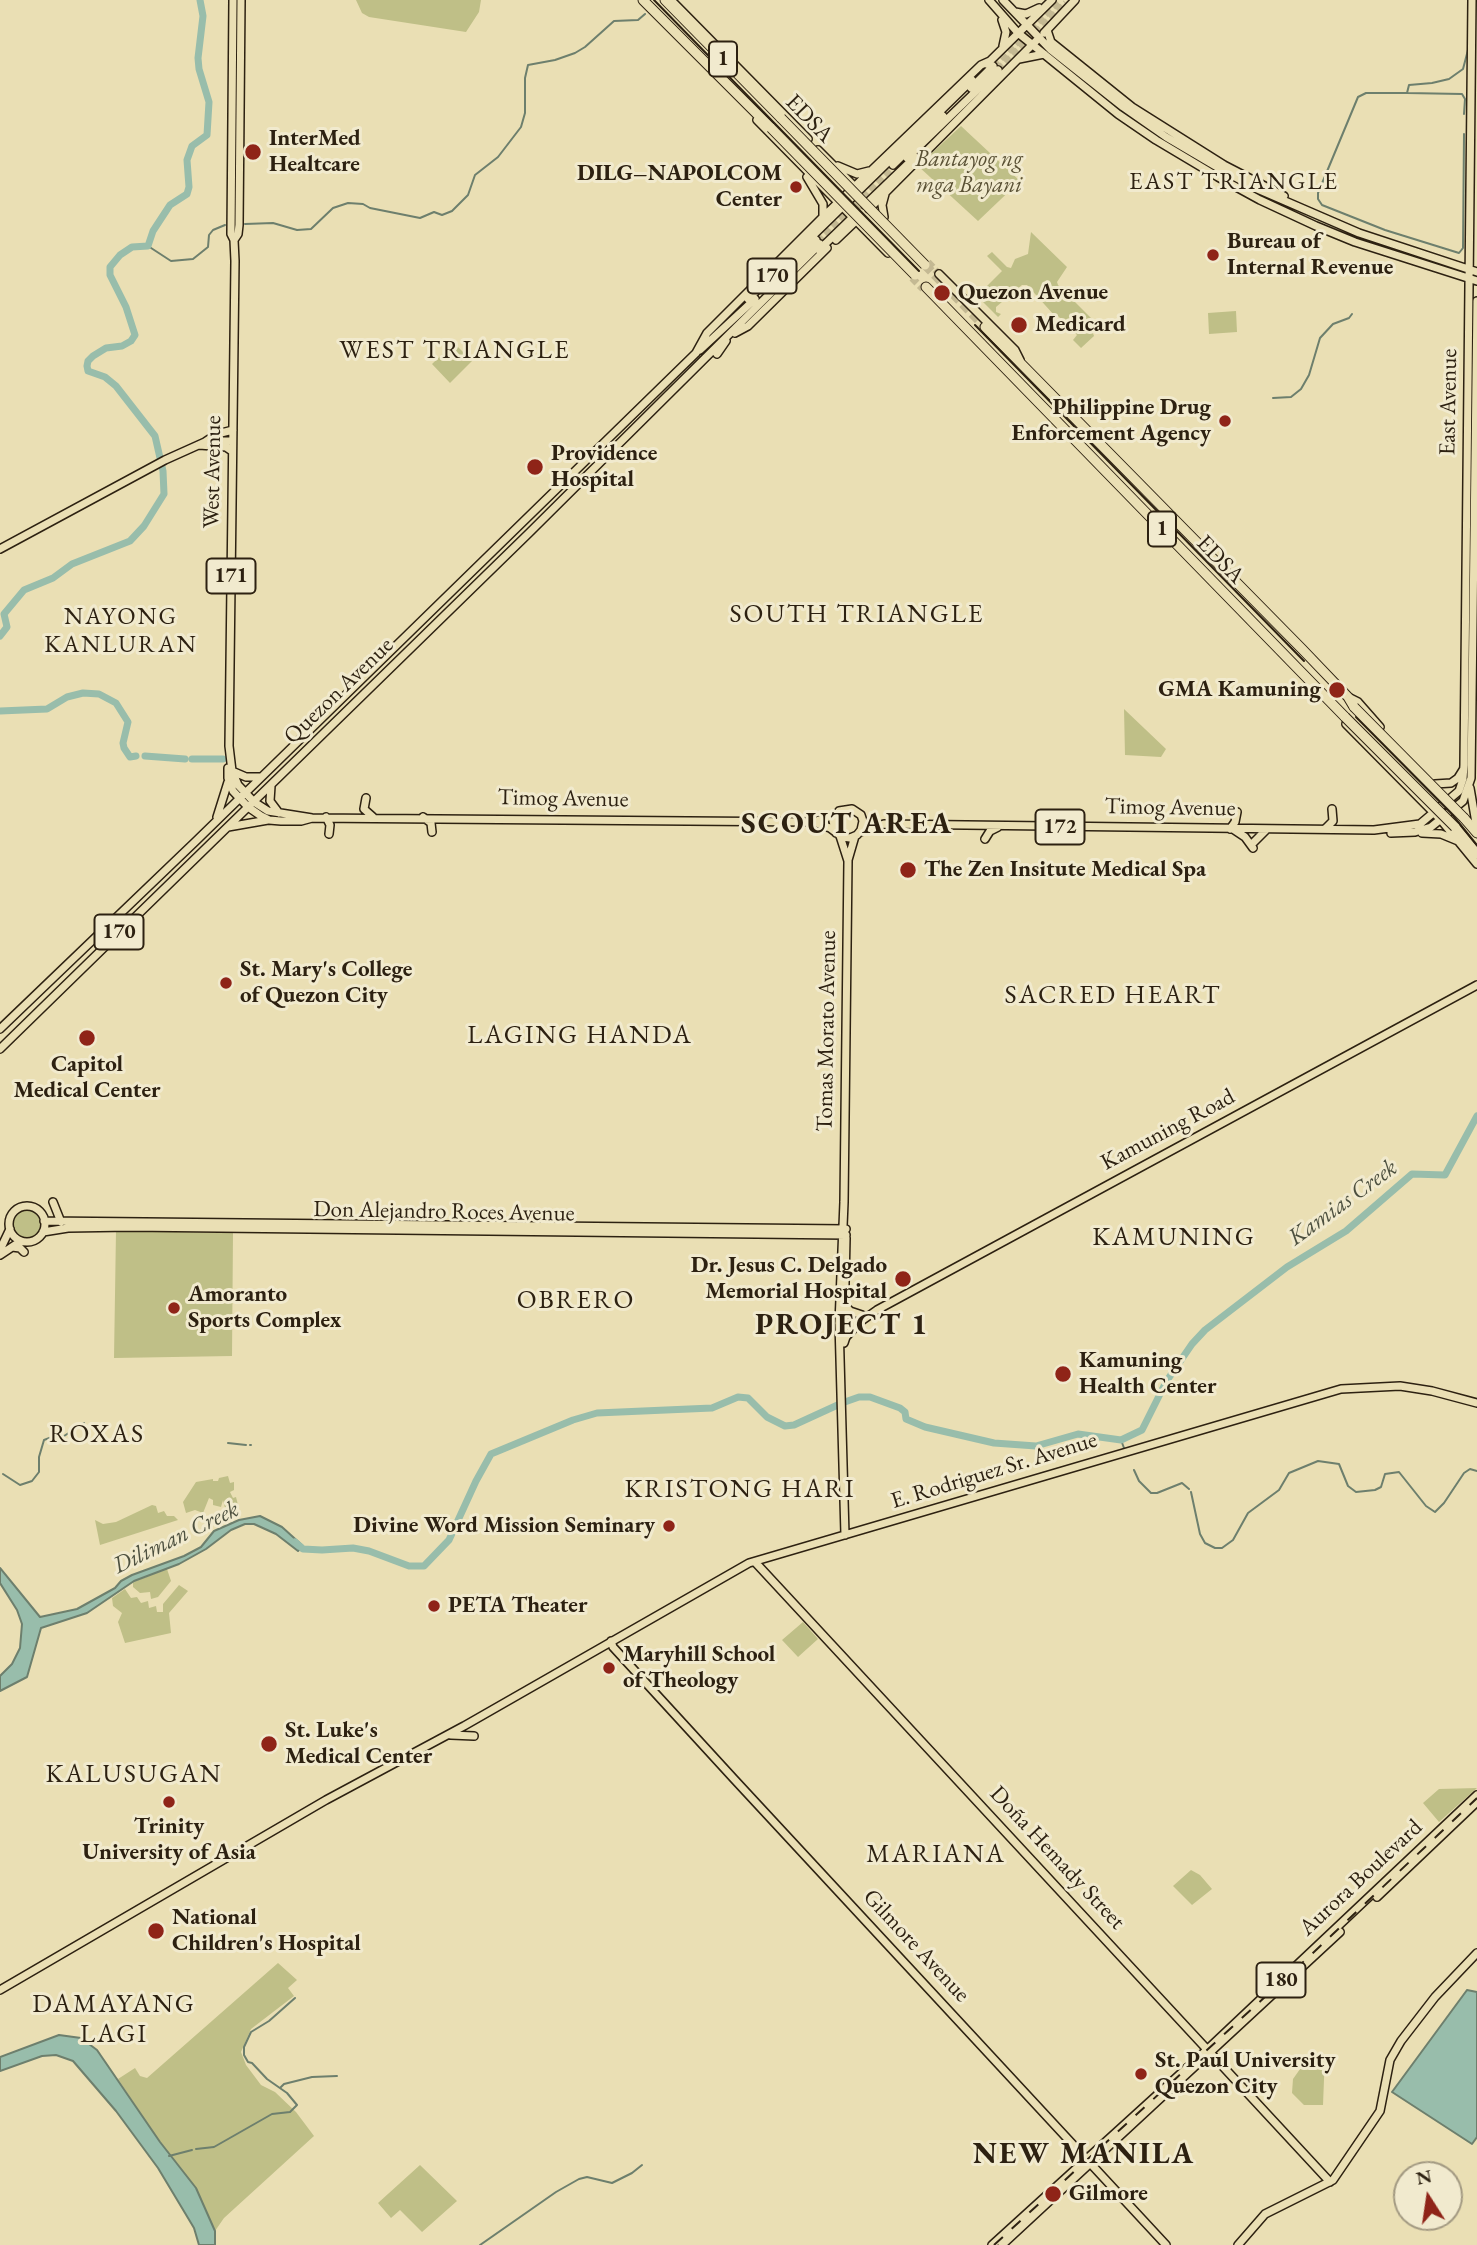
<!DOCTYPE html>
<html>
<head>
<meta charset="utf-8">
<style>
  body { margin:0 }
  #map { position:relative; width:1477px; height:2245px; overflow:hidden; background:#eadfb4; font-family:"EB Garamond",serif }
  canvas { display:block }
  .north { position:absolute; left:1393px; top:2161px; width:70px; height:70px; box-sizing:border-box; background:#f1eace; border:2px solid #a39a82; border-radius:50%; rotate:348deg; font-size:19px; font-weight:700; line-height:28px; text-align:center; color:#2d2111 }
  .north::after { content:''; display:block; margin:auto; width:24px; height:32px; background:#8f2418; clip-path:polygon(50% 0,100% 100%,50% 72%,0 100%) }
</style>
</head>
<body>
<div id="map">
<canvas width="1477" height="2245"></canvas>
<div class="north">N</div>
</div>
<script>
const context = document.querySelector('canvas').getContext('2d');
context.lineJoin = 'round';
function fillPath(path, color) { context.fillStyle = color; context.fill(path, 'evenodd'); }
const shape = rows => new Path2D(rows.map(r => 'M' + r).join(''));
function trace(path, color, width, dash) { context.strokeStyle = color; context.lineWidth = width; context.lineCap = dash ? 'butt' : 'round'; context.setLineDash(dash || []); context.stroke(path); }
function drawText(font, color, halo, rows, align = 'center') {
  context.font = font + ' "EB Garamond",serif'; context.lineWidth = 6; context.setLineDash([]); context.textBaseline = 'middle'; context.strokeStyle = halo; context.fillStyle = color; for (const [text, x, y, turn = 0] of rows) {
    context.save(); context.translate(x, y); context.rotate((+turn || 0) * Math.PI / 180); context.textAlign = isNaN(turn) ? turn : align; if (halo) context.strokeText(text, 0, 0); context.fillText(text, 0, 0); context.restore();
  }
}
fillPath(shape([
  [356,0,481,0,479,12,466,32,369,17,362,13],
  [961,126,1020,181,978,221,918,166],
  [1031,232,1067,267,1057,282,1058,285,1094,321,1091,328,1094,336,1081,348,1073,340,1077,335,1057,315,1054,315,1027,285,1022,285,996,307,996,312,1001,314,998,317,977,296,1002,271,987,256,992,252,1007,267,1011,268,1015,259,1028,254],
  [1236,311,1237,332,1209,334,1208,313],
  [454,343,472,361,450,383,432,364],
  [1124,709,1166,749,1161,757,1125,755],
  '13 1224a14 14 0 1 1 28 0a14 14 0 1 1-28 0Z',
  [116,1231,233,1233,232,1356,114,1358],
  [228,1476,230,1483,234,1482,234,1490,230,1492,233,1498,236,1497,238,1505,225,1508,223,1500,221,1507,213,1505,213,1500,209,1498,203,1513,195,1510,186,1513,183,1502,196,1482,213,1479,213,1481,218,1481,219,1478],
  [152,1505,156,1506,158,1513,164,1511,167,1516,174,1516,178,1520,100,1545,95,1520,103,1524,116,1522],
  [167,1569,171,1581,158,1597,151,1599,150,1592,140,1593,133,1587,133,1582],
  [179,1585,188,1591,169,1613,171,1633,125,1643,118,1622,122,1613,113,1606,112,1598,125,1589,131,1598,137,1597,141,1603,148,1601,149,1608,156,1606,157,1612,163,1612,163,1604],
  [803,1622,818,1639,798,1657,782,1640],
  [1477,1788,1439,1822,1423,1803,1439,1789],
  [1191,1870,1200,1875,1212,1889,1192,1905,1173,1886],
  [278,1963,297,1980,288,1988,294,1996,251,2029,241,2052,246,2065,261,2085,275,2092,296,2112,314,2136,224,2218,215,2231,196,2188,160,2142,118,2079,135,2068,140,2076,147,2078],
  [1325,2054,1323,2105,1304,2105,1292,2093,1293,2079,1305,2062],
  [420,2165,457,2201,422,2232,400,2210,391,2218,378,2203]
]), '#bfbf87');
const water = shape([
  [260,1516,282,1527,303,1546,298,1551,276,1534,254,1524,245,1524,231,1530,206,1549,179,1564,134,1581,87,1613,41,1628,27,1677,0,1691,0,1676,12,1664,20,1648,22,1624,17,1610,0,1583,0,1568,40,1617,77,1609,115,1588,121,1581,132,1575,184,1556,201,1547,214,1531,239,1520,260,1516],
  [1467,1990,1477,1992,1477,2137,1472,2144,1392,2092,1467,1990],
  [59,2035,81,2038,97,2050,160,2142,196,2188,215,2231,215,2245,199,2245,194,2228,158,2168,116,2111,73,2061,56,2055,42,2056,0,2071,0,2057,59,2035]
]);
fillPath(water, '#98bdab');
trace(water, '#6d7f6d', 2);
trace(shape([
  [1407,93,1366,93,1358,97,1318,193,1318,199,1322,205,1385,230,1459,253,1463,248,1464,134],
  [1464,114,1465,99,1462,94,1407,93,1409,85,1432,83,1449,79,1463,69,1468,50],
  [245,224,273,223,297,230,311,229,333,208,348,203,363,204,370,208,420,218,434,212,442,215,452,211,468,195,475,175,498,157,521,127,525,113,525,78,528,65,555,60,575,53,585,47,614,21,638,20,645,14],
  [148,246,171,261,193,259,208,247,209,235,213,230,225,225],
  [1273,398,1291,397,1301,389,1309,375,1320,338,1333,324,1349,318,1352,314],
  [1121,1440,1124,1448],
  [228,1443,246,1445],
  [250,1445,251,1445],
  [1134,1470,1139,1481,1151,1493,1157,1493,1182,1483,1189,1489],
  [3,1474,20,1485,32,1481,39,1472,39,1457,44,1440,52,1437,61,1438,84,1423],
  [1191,1492,1200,1534,1205,1543,1215,1548,1222,1548,1233,1540,1248,1513,1279,1490,1289,1473,1318,1461,1339,1464,1348,1486,1356,1492,1375,1490,1381,1487,1385,1474,1399,1472,1426,1506,1435,1512,1444,1503,1464,1473,1470,1469,1477,1471],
  [281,2087,284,2084,312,2077,337,2076],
  [196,2149,214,2147,272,2114,290,2112,297,2105,287,2093,267,2079,252,2063,248,2062,244,2055,244,2047,251,2032,269,2021,295,1998],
  [169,2156,192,2150],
  [480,2245,556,2192,579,2179,587,2177,612,2183,632,2173,642,2165]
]), '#6d7f6d', 2);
trace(shape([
  [0,636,7,627,4,614,24,590,53,578,72,564,130,541,144,526,164,494,163,471,155,436,116,386,105,377,88,371,87,366,88,361,93,356,106,348,122,346,131,341,135,335,126,307,110,275,110,267,120,255,132,247,148,246,153,231,170,205,187,194,189,187,187,160,192,146,207,135,209,102,199,69,198,58,203,16,200,0],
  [0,711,47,709,67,697,83,693,99,694,116,703,128,722,123,743,124,748,130,757,136,756],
  [145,756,185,759],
  [192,759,223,759],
  [295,1542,303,1549,322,1550,353,1548,369,1551,409,1566,424,1566,449,1540,476,1481,491,1454,573,1420,597,1413,712,1408,738,1397,748,1398,767,1417,785,1426,794,1425,842,1403,859,1397,870,1397,900,1408,905,1412,906,1419,925,1427,994,1443,1036,1446,1078,1434,1121,1440,1142,1430,1166,1382,1192,1344,1205,1330,1287,1267,1346,1231,1412,1174,1445,1175,1477,1116]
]), '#98bdab', 7);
trace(shape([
  [993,66,1060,0],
  [998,70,1066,3],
  [816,240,893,165],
  [820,244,897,169],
  [928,262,939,274],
  [912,278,923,289]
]), '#c4b993', 7, [7, 3.5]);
trace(shape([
  [925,265,985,327]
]), '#c4b993', 9, [9, 4.5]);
const major = shape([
  [233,0,231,234,234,240,235,261,229,746,232,771,238,785,254,802,268,811,312,818,813,822,835,815],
  [671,0,808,139],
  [989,0,1018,33,1118,114,1156,140,1218,177,1260,200,1316,226,1355,242,1477,281],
  [1003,0,1051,50,1123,107,1166,137,1222,170,1255,188,1359,233,1477,272],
  [1015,12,1026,14,1039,8],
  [1002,20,1006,32,1003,46],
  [1047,30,1051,42,1132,107,1224,165,1284,196],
  [1044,33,1075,0],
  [1019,59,1044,54],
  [987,64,1052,0],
  [971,88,993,66],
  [757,120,888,253],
  [818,150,857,189],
  [907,158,998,70],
  [893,165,943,116],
  [838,166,857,174,869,171],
  [807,177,823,204,823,216],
  [865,205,915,157],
  [869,209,1036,41],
  [884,217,882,205,885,194],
  [234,240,238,234,239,225,241,0],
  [836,240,858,219],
  [819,250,853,217],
  [796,259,816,240],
  [939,274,1015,350,1020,360],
  [748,299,972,80],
  [735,333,748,326,827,248],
  [700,350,755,299],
  [717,354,726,341],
  [209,441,232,441],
  [199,445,226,447,232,451],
  [0,549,165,460,205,442,217,434,233,430],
  [1348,697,1358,702,1380,727],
  [1346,724,1441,820,1477,864],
  [228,768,228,778,233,791,248,807,261,816,269,820,281,821,301,821,312,818],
  [232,771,246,777,261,777],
  [1435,784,1451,783,1458,778,1463,770],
  [271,786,270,801,279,813],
  [1470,788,1477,829],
  [366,798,364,809,373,817],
  [217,817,228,782],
  [326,817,330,825,329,834],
  [423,817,431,823,432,832],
  [814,822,830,828,842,837,850,838,857,835,861,830,863,821,861,815,852,809,839,811,833,821,836,833],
  [228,827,268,820],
  [1230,829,1235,822,1237,812],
  [1233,829,1245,837,1253,848],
  [1325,829,1333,821,1332,809],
  [860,832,884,824,1374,830,1420,824,1459,791,1463,779,1464,765,1472,0],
  [1391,833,1415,832,1431,827,1463,801,1471,778,1477,301],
  [1422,833,1441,834,1458,841],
  [840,836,848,861,844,1202,839,1323,845,1535],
  [985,839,990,831,998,827],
  [1253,843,1267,829],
  [848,860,855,836],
  [0,1029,197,840,696,353,707,333,823,217,981,65,990,61],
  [0,1049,529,533,820,244],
  [53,1202,61,1222],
  '9 1224a18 18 0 1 1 36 0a18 18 0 1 1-36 0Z',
  [44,1221,846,1229],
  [43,1232,68,1228,130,1227,846,1235],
  [12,1247,20,1248,24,1252],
  [0,1250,10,1229],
  [0,1255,21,1241],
  [844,1304,850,1311,862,1315],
  [839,1323,844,1326,860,1322,877,1310,1477,985],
  [844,1328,846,1238],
  [844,1343,846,1337,858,1324],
  [755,1562,1330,2182],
  [611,1641,613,1647,734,1779,1166,2245],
  [451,1735,474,1736],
  [1377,1897,1477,1802],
  [0,1990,326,1800,464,1726,749,1563,1341,1389,1400,1386,1432,1391,1477,1403],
  [992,2245,1211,2046,1477,1795],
  [1002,2245,1340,1932],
  [1238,2245,1265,2214,1333,2180,1380,2111,1390,2060,1401,2041,1435,1997,1477,1953]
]);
const highway = shape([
  [643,0,771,128],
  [665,0,781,118],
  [926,287,1345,717],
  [985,327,1302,649,1348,697,1354,707],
  [1464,818,1477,833],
  [1455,827,1477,854]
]);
trace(major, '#2d2111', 10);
trace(highway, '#2d2111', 11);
trace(major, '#eadfb4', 7);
trace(highway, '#eadfb4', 9);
trace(shape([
  [654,0,919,271],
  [975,325,1304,661],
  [1356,717,1451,813,1477,845]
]), '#2d2111', 2);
trace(shape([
  [994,2245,1314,1952,1477,1798]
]), '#2d2111', 2, [12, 12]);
const highwayBridge = shape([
  [781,118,925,265],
  [771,128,915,275],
  [1354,707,1464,818],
  [1345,717,1455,827]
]);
trace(highwayBridge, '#2d2111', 11, []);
trace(highwayBridge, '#eadfb4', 9);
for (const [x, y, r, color] of [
  [253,152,9,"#8f2418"],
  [796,187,7,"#8f2418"],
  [1213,255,7,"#8f2418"],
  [942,293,9,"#8f2418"],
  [1019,325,9,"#8f2418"],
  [1225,421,7,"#8f2418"],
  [535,467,9,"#8f2418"],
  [1337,690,9,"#8f2418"],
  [908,870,9,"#8f2418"],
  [226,983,7,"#8f2418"],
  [87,1038,9,"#8f2418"],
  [903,1279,9,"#8f2418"],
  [174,1308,7,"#8f2418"],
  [1063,1374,9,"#8f2418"],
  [669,1526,7,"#8f2418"],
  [434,1606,7,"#8f2418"],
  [609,1668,7,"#8f2418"],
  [269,1744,9,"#8f2418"],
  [169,1802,7,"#8f2418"],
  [156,1931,9,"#8f2418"],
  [1141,2074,7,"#8f2418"],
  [1053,2194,9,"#8f2418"]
]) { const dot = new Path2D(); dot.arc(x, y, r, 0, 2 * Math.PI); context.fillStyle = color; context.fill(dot); trace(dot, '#f1eace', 2.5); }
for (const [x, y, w] of [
  [723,59,28],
  [772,276,49],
  [1162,529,28],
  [231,576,49],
  [1060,827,49],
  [119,932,49],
  [1281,1980,49]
]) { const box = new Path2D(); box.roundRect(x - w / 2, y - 17.5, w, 35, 5); context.fillStyle = '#f1eace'; context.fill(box); trace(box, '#2d2111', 2); }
drawText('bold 21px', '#2d2111', null, [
  ["1",723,59],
  ["170",772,276],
  ["1",1162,529],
  ["171",231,576],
  ["172",1060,827],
  ["170",119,932],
  ["180",1281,1980]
]);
drawText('23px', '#2d2111', '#f1eace', [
  ["EDSA",809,119,46],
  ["East Avenue",1449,402,-89],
  ["West Avenue",213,472,-89],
  ["EDSA",1220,560,46],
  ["Quezon Avenue",339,691,-44],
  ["Timog Avenue",563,799,1],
  ["Timog Avenue",1170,808,1],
  ["Tomas Morato Avenue",827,1031,-89],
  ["Kamuning Road",1168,1130,-28],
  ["Don Alejandro Roces Avenue",444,1212,1],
  ["E. Rodriguez Sr. Avenue",994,1471,-17],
  ["Doña Hemady Street",1057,1858,47],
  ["Aurora Boulevard",1361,1878,-43],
  ["Gilmore Avenue",916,1946,47]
]);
drawText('bold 23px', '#2d2111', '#f1eace', [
  ["InterMed",269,139],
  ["Healtcare",269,165],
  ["DILG–NAPOLCOM",782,174,"right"],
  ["Center",782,200,"right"],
  ["Bureau of",1227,242],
  ["Internal Revenue",1227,268],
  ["Quezon Avenue",958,293],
  ["Medicard",1035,325],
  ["Philippine Drug",1211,408,"right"],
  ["Enforcement Agency",1211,434,"right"],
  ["Providence",551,454],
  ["Hospital",551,480],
  ["GMA Kamuning",1321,690,"right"],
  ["The Zen Insitute Medical Spa",924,870],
  ["St. Mary's College",240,970],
  ["of Quezon City",240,996],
  ["Capitol",87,1065,"center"],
  ["Medical Center",87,1091,"center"],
  ["Dr. Jesus C. Delgado",887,1266,"right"],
  ["Memorial Hospital",887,1292,"right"],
  ["Amoranto",188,1295],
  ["Sports Complex",188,1321],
  ["Kamuning",1079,1361],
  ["Health Center",1079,1387],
  ["Divine Word Mission Seminary",655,1526,"right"],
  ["PETA Theater",448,1606],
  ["Maryhill School",623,1655],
  ["of Theology",623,1681],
  ["St. Luke's",285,1731],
  ["Medical Center",285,1757],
  ["Trinity",169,1827,"center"],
  ["University of Asia",169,1853,"center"],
  ["National",172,1918],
  ["Children's Hospital",172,1944],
  ["St. Paul University",1155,2061],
  ["Quezon City",1155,2087],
  ["Gilmore",1069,2194]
], 'left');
drawText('italic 23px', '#595034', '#f1eace', [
  ["Bantayog ng",969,160],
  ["mga Bayani",969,186]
]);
context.letterSpacing = '2px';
drawText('24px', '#2d2111', '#f1eace', [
  ["EAST TRIANGLE",1234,182],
  ["NAYONG",121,617],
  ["KANLURAN",121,645]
]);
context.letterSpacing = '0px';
drawText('italic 24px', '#4d503f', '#f1eace', [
  ["Kamias Creek",1343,1203,-36],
  ["Diliman Creek",176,1538,-26]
]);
context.letterSpacing = '2px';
drawText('26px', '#2d2111', '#f1eace', [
  ["WEST TRIANGLE",455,351],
  ["SOUTH TRIANGLE",857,615],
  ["SACRED HEART",1113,996],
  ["LAGING HANDA",580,1036],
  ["KAMUNING",1174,1238],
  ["OBRERO",576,1301],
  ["ROXAS",97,1435],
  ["KRISTONG HARI",740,1490],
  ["KALUSUGAN",134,1775],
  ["MARIANA",936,1855],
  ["DAMAYANG",114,2005],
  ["LAGI",114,2035]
]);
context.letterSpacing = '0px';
context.letterSpacing = '2px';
drawText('bold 30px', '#2d2111', '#f1eace', [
  ["SCOUT AREA",847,825],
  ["PROJECT 1",842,1326],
  ["NEW MANILA",1084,2155]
]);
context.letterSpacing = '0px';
</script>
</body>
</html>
